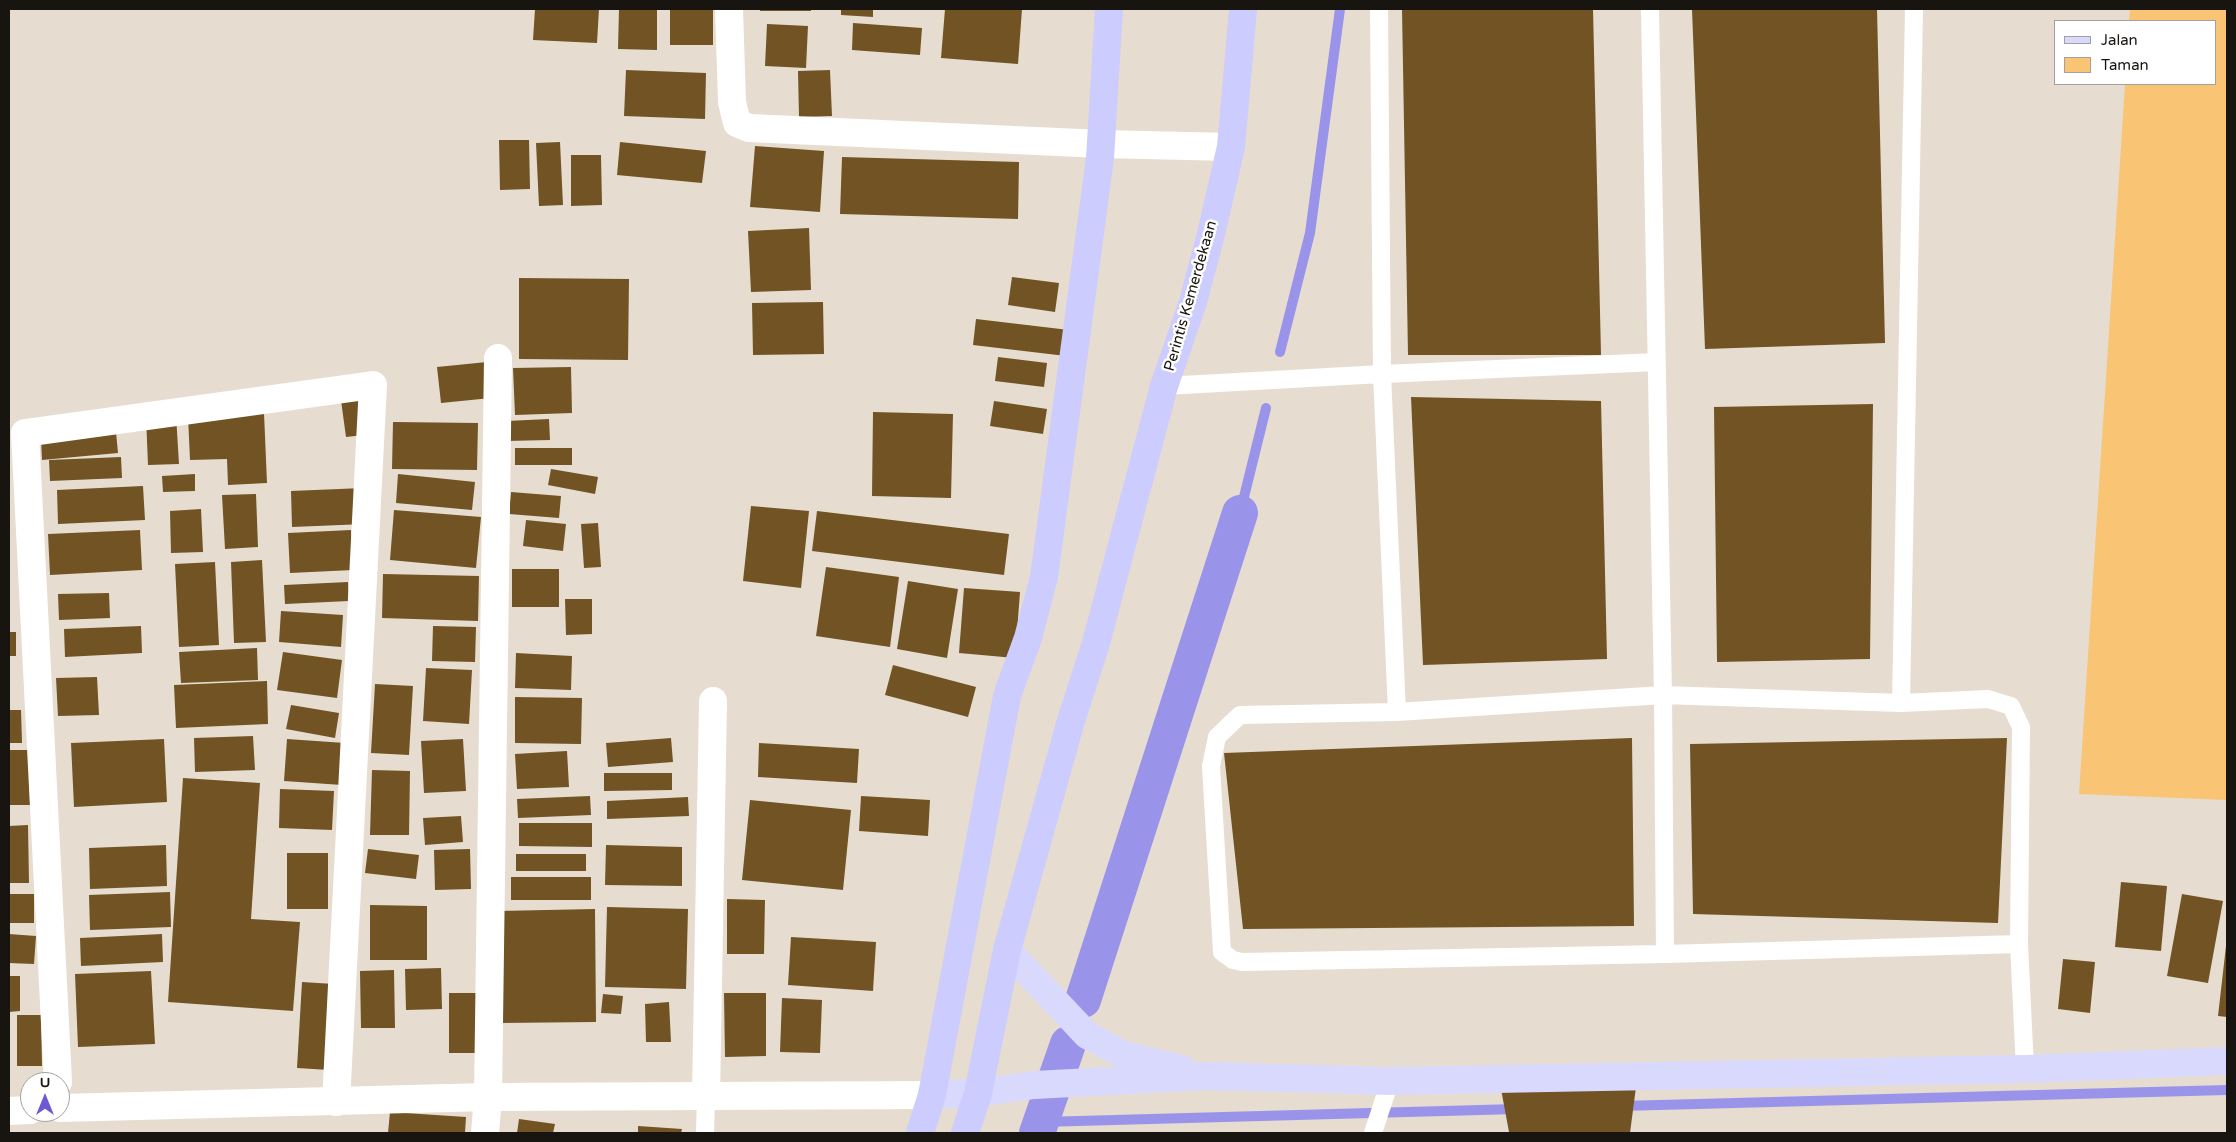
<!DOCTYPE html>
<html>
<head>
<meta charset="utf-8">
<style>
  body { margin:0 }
  #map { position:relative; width:2236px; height:1142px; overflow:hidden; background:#e6ddd0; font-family:"Varela Round",sans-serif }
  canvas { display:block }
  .frame { position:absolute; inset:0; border:10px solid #181510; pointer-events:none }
  .legend { position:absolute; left:2054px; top:20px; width:162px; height:65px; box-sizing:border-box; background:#fff; border:1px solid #a3a19f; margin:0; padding:6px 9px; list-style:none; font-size:15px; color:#181510 }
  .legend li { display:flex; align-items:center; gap:10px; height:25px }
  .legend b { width:25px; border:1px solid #a3a19f }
  .north { position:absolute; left:20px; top:1072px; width:50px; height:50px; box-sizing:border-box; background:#fff; border:1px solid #a3a19f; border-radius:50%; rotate:0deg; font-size:14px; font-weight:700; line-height:20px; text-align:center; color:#181510 }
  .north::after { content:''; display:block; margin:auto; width:18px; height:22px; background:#6c5ad4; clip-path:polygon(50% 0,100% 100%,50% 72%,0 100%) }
</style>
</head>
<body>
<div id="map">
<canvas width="2236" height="1142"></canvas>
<div class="frame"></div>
<ul class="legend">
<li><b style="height:6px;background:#d9d9fe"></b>Jalan</li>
<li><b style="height:14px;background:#fac475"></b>Taman</li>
</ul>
<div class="north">U</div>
</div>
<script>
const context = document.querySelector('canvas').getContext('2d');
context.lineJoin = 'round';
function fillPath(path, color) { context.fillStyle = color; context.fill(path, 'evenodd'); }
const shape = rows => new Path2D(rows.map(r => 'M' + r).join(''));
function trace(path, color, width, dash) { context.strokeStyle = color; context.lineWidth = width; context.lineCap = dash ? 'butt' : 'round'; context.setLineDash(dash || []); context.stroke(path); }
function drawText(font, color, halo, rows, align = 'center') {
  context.font = font + ' "Varela Round",sans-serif'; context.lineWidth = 5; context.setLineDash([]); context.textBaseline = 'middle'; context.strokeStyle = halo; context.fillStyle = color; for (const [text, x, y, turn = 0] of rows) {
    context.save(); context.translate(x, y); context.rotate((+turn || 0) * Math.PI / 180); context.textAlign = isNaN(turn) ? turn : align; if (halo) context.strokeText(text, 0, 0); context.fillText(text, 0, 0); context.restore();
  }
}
fillPath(shape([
  [2130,9,2227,9,2227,800,2079,794,2125,84,2215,84,2215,21,2129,21]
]), '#fac475');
trace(shape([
  [1280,352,1310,233,1340,9],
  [1240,513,1266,408],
  [1621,1106,2227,1090],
  [1041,1122,1517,1109]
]), '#9994e9', 10);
trace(shape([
  [1083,1000,1240,513],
  [1037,1133,1068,1044]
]), '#9994e9', 36);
fillPath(shape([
  [535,9,599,9,597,43,533,40],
  [619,9,657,9,657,50,618,49],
  [670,9,713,9,713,45,670,45],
  [760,9,811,9,811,11,760,11],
  [841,9,873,9,873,17,841,15],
  [945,9,1022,9,1018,64,941,58],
  [1402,9,1593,9,1601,355,1408,355],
  [1692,9,1877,9,1885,343,1705,349],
  [853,23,922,28,920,55,852,50],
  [767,24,808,26,806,68,765,66],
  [626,70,706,73,705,119,624,116],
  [830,70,832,116,799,117,798,71],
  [499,140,529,140,530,189,500,190],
  [560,142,563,205,539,206,536,143],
  [620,142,706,151,702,183,617,175],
  [755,146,824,151,820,212,750,207],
  [571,155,601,155,602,205,571,206],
  [842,157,1019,162,1018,219,840,214],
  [809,228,811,290,751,292,748,231],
  [1012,277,1059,283,1055,312,1008,305],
  [519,278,629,279,628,360,519,359],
  [823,302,824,354,753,355,752,303],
  [976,319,1069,330,1066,356,973,345],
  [998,357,1047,363,1044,387,995,381],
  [487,362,491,398,441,403,437,367],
  [571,367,572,413,515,415,513,368],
  [358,391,364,435,346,437,340,393],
  [1411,397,1601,401,1607,659,1423,665],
  [994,401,1047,409,1043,434,990,426],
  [1873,404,1870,659,1717,662,1714,407],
  [873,412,953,414,951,498,872,496],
  [264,413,267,483,228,485,227,459,190,460,188,416],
  [176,415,179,464,148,465,146,417],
  [549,419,550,440,506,441,506,421],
  [393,422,478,423,477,470,392,469],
  [116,432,118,453,42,460,41,439],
  [515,448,572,448,572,465,515,465],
  [121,457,122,478,50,481,49,460],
  [551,469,598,477,595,494,548,485],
  [195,474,195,491,163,492,162,476],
  [398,474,475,482,472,510,396,503],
  [143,486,145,520,58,524,57,490],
  [363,488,365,524,292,527,291,491],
  [511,492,561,496,559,518,509,514],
  [256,494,258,547,225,549,222,495],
  [751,506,809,511,801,588,743,581],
  [201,509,203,552,171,553,170,511],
  [394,510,481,517,476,568,390,560],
  [817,511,1009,534,1004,575,812,551],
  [526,520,566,524,563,551,523,546],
  [598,523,601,567,584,568,581,524],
  [140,530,142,570,50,575,48,534],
  [351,530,353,570,290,573,288,533],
  [262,560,266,642,234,643,231,562],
  [215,562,219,645,179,647,175,564],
  [826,567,899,577,890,647,816,636],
  [512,569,559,569,559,607,512,607],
  [383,574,479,576,478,621,382,618],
  [908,581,958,589,947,658,897,649],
  [348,582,349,601,285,604,284,585],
  [964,588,1020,592,1015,658,959,653],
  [109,593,110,618,59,620,58,594],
  [565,599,592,599,592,634,566,635],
  [281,611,343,615,341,647,279,642],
  [141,626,142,653,65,657,64,629],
  [433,626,476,627,475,662,432,661],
  [9,632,16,632,16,656,9,656],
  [257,648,258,680,181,683,179,652],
  [283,652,342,660,337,698,277,690],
  [516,653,572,656,571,690,515,688],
  [893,665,976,687,968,717,885,695],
  [426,668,472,670,469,724,423,721],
  [97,677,99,715,58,716,56,678],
  [267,681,268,724,176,728,174,685],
  [375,684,413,686,409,755,371,753],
  [515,697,582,698,581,744,515,743],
  [291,705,339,713,335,738,286,729],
  [9,710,21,710,22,743,9,743],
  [253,736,255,770,195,772,194,738],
  [671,738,673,762,608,767,606,743],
  [1632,738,1634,926,1243,929,1224,753],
  [2007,738,1998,923,1693,914,1690,744],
  [164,739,167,802,74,807,71,743],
  [287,739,345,743,342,785,284,781],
  [463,739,466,791,424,793,421,741],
  [759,743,859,749,857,783,758,777],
  [9,750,29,750,30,805,9,805],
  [567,751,569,787,517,789,515,754],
  [372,770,410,771,409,835,370,835],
  [604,773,672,773,672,790,604,791],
  [183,778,260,783,251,919,300,922,293,1011,168,1002],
  [280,789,334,791,332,830,279,828],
  [590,796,591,815,518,818,517,799],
  [861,796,930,800,928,836,859,831],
  [688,797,689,816,607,819,607,801],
  [750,800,851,810,843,890,742,880],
  [461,816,463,842,425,845,423,818],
  [519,823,592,823,592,847,519,846],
  [28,825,29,883,9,883,9,826],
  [166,845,167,886,90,889,89,848],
  [606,845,682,847,682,886,605,885],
  [368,849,419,855,416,879,365,873],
  [470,849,471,889,435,890,434,850],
  [287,853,328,853,328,909,287,909],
  [516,854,586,854,586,871,516,871],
  [511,877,591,877,591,900,511,900],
  [2121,882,2167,886,2161,951,2115,947],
  [170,892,171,927,90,930,89,895],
  [9,894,34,894,34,923,9,923],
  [2182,894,2223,901,2208,983,2167,976],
  [727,899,765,900,764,954,727,954],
  [370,905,427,906,427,960,370,960],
  [607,907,688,909,686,989,605,987],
  [595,909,596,1022,499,1023,498,911],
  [9,934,36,936,34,964,9,963],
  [162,934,163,962,81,966,80,938],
  [791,937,876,942,873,991,788,985],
  [2226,946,2227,946,2227,1017,2218,1016],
  [2063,959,2095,962,2090,1013,2058,1009],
  [441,968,442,1009,406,1010,405,969],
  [394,970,395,1028,361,1028,360,971],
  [151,971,155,1044,78,1047,75,974],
  [9,976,20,976,20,1011,9,1012],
  [302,982,334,984,329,1070,297,1068],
  [449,993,484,993,484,1053,449,1053],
  [724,993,766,993,766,1056,725,1057],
  [603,994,623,996,621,1014,601,1013],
  [782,998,822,1000,820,1053,780,1052],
  [669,1002,671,1042,646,1042,645,1004],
  [17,1015,41,1015,42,1066,17,1066],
  [1636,1087,1630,1133,1509,1132,1501,1089],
  [390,1112,466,1117,465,1133,388,1133],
  [519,1119,555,1124,553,1133,517,1133],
  [638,1126,682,1129,681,1133,638,1133]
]), '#715324');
trace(shape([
  [1379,9,1382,374,1397,712],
  [1650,9,1663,695,1397,712,1240,715,1217,737,1211,766,1222,952,1233,960,1242,962,1665,954,2019,944],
  [1164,386,1382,374,1657,362],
  [1901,703,1914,9],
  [1665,954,1663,695,1901,703,1988,699,2011,706,2021,727,2019,944,2025,1069],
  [705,1133,706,1095],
  [1373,1133,1390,1081]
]), '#fff', 18);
trace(shape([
  [729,9,732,102,737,123,749,128,1102,144,1231,147],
  [58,1082,25,433,373,385,336,1102],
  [706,1095,713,701],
  [485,1133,488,1097,498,358]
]), '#fff', 28);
trace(shape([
  [60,1108,488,1097,932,1095],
  [9,1111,30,1110]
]), '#fff', 28);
trace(shape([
  [1007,950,1087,1035,1124,1055,1182,1069],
  [932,1095,978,1093,1034,1085,1206,1076,1390,1081,2025,1069,2227,1061]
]), '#d9d9fe', 28);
trace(shape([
  [920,1133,932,1095,1007,696,1028,638,1044,577,1100,158,1109,9],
  [965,1133,978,1093,1007,950,1070,724,1096,643,1164,386,1193,302,1211,234,1231,147,1243,9]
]), '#ccccfe', 28);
drawText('15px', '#181510', '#fff', [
  ["Perintis Kemerdekaan",1191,296,-74]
]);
</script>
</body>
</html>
